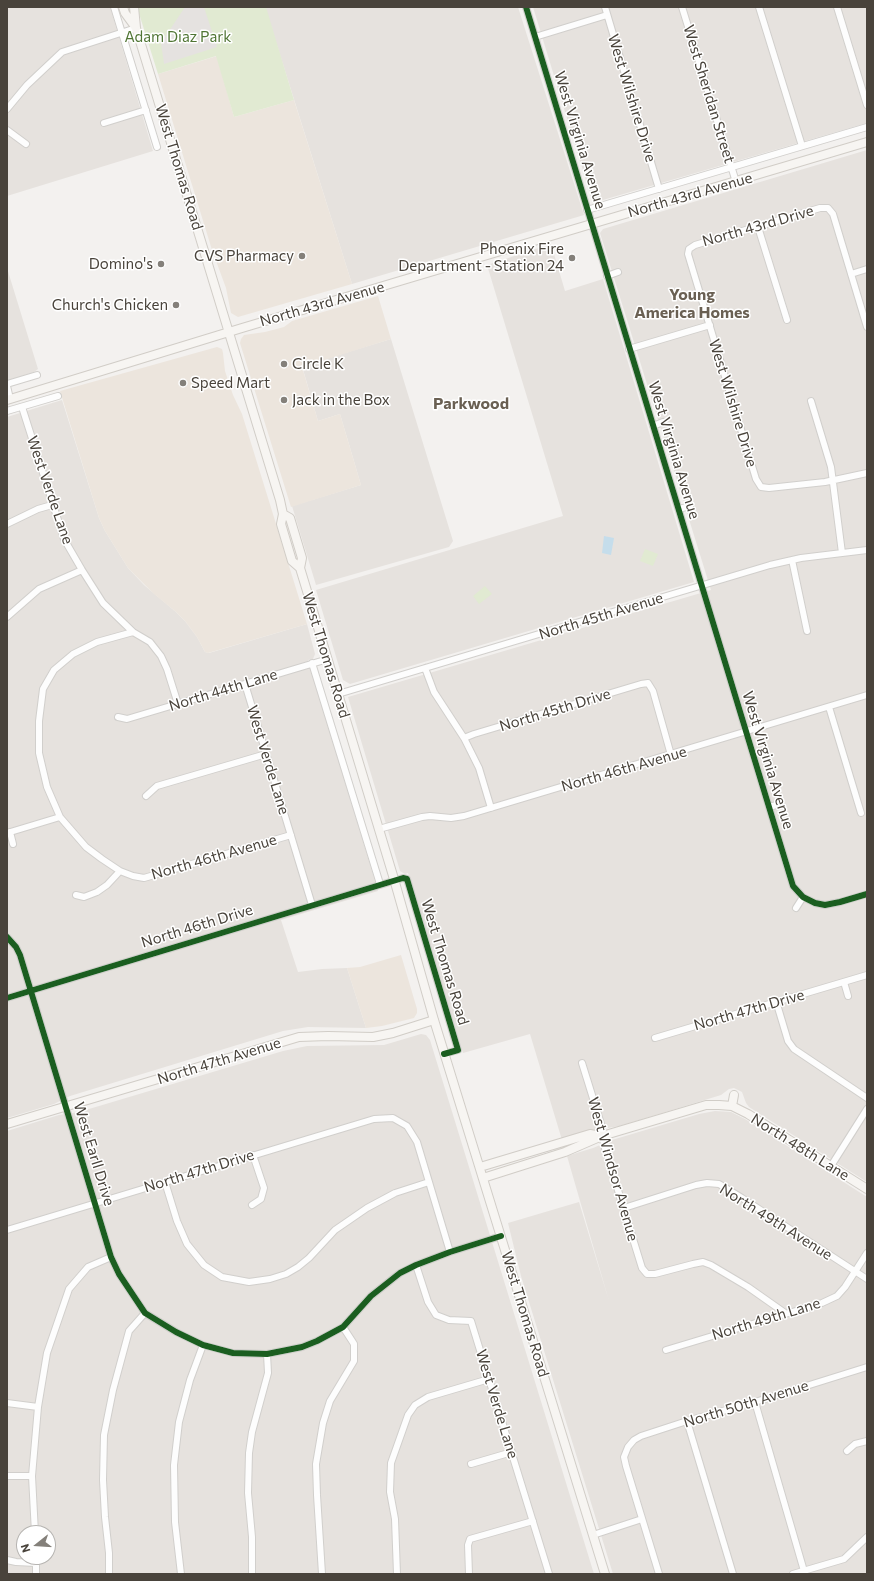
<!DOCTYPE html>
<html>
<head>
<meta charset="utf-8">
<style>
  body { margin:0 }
  #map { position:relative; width:874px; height:1581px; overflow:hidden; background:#f3f1ef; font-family:Commissioner,sans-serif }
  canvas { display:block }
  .frame { position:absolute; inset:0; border:8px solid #49433b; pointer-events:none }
  .north { position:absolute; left:16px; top:1525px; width:40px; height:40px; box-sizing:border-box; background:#fff; border:1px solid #b6b4b1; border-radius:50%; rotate:253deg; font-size:11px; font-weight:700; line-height:16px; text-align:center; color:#49433b }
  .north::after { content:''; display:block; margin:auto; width:14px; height:18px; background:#84807a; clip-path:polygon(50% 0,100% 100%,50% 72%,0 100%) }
</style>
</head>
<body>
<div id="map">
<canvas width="874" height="1581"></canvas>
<div class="frame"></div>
<div class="north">N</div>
</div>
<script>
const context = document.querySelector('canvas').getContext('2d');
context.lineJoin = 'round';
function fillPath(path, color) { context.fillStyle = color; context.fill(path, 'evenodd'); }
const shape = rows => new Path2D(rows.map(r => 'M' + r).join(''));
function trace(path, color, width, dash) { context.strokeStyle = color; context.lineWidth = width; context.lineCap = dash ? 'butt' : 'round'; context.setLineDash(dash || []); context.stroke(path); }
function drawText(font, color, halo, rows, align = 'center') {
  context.font = font + ' Commissioner,sans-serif'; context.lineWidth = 3; context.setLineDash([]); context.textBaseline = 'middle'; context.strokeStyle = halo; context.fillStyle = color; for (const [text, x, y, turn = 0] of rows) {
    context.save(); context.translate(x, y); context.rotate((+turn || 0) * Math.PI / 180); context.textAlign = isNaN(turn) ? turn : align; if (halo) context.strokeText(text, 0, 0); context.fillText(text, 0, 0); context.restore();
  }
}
fillPath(shape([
  [7,7,110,7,153,151,7,196],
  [265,7,518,7,584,215,352,284],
  [533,7,867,7,867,123,596,202,592,200],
  [867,150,867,1182,749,1107,746,1103,742,1092,734,1088,729,1089,721,1095,620,1126,595,1130,562,1140,530,1034,463,1053,408,873,405,874,400,871,348,697,711,590,600,233,603,229],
  [551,244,565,291,603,279,694,582,350,684,343,680,316,590,563,516,487,265],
  [7,268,38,369,34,372,7,381],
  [391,339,453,541,449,547,316,585,292,506,361,485,340,414,318,421,302,366],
  [62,400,99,518,105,531,128,568,144,585,176,612,185,621,197,637,205,652,209,653,307,624,315,654,313,659,308,660,378,891,281,920,298,972,322,969,347,968,366,1028,308,1027,283,1031,70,1096,54,1104,7,1118,7,417],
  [421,1034,426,1035,430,1040,594,1574,7,1574,7,1131,59,1115,79,1112,283,1051,307,1046,384,1045],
  [24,1533,48,1533,48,1557,24,1557],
  [715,1111,731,1112,745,1119,867,1197,867,1574,613,1574,521,1276,508,1223,579,1202,609,1301,567,1156,593,1148,612,1140,699,1114]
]), '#e6e2de');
fillPath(shape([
  [217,56,234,117,294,100,352,284,238,317,231,313,226,288,212,250,158,74],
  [378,296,391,339,302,367,318,421,340,414,361,485,291,507,240,343,241,339,244,335,265,332,284,327,292,321],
  [217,347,222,349,223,353,225,371,233,395,242,414,307,624,208,653,205,652,197,637,185,621,176,612,154,594,128,568,105,531,99,518,60,391],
  [401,955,417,1009,417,1013,414,1018,382,1026,366,1028,347,968,360,967]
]), '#ece5dd');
fillPath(shape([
  [137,7,266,7,294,100,234,117,216,56,158,74],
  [645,549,658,554,653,566,640,561],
  [485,586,492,594,479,604,473,596]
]), '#e1ead2');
fillPath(shape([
  [185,7,204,7,217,47,164,64,161,43]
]), '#e5e2e0');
fillPath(shape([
  [604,536,614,538,611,555,602,553]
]), '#c5ddeb');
const street = shape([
  [114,7,157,147],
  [526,7,793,886,803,897,815,903,825,905,840,902,867,894],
  [605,7,659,189],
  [682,7,736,182],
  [759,7,802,146],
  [837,7,867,105],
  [535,37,607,15],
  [7,109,27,85,62,52,136,28],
  [104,123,146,110],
  [7,130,26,144],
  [587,210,867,127],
  [758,227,787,320],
  [851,274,867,269],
  [607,276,618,272],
  [867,327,833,214,828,208,820,208,695,245,689,249,688,254,756,479,761,487,769,488,825,482,867,473],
  [629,349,710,325],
  [7,384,37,375],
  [7,386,10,399],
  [811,401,831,467,842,553],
  [22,407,64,539,82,570,103,603,133,632,150,642,161,656,167,669,178,704],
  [7,411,58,396],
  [653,426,663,422],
  [679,509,690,506],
  [7,524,38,509,52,505],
  [792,560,807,631],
  [7,617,39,589,82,570],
  [312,663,380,884],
  [425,668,434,692,464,738,479,768,491,808],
  [245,684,312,905],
  [338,694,770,565,801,558,867,550],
  [829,707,861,813],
  [118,717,127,719,328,659],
  [464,738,474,734,641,684,648,683,653,691,671,755],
  [146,796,157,786,266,754],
  [769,807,780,804],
  [379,829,422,817,430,816,451,818,464,816,867,695],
  [10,832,13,844],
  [7,833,60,817],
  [120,871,102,859,86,847,60,817,47,787,39,753,39,721,43,689,54,670,73,654,97,642,133,632],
  [76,895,84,897,97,892,107,885,120,871,133,876,144,878,291,835],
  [796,908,803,897],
  [7,937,16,947,20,955,111,1257,119,1274,145,1313,176,1332,203,1345,233,1353,267,1354,302,1347,317,1341,343,1327,371,1296,400,1273,416,1265,450,1252,501,1236],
  [844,982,848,996],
  [7,998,403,878,407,879,458,1050,444,1054],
  [776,1001,788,1041,794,1049,867,1098],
  [655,1038,867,975],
  [582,1063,601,1124,604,1145,642,1268,647,1274,655,1274,693,1264,703,1262,711,1265,748,1287,785,1313],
  [831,1166,867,1109],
  [165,1182,177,1221,187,1244,204,1265,222,1277,249,1282,270,1279,286,1274,298,1267,309,1258,335,1230,367,1208,395,1193,429,1182],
  [252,1205,261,1199,264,1188,253,1155],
  [624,1208,696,1185,707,1183,719,1184,742,1198,867,1279],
  [7,1230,374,1119,393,1118,407,1126,417,1142,450,1252],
  [416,1265,428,1302,436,1315,449,1320,471,1321,549,1574],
  [666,1350,822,1303,837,1296,845,1287,867,1253],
  [755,1402,804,1571],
  [7,1403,38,1407],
  [687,1421,733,1574],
  [847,1451,855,1444,867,1441],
  [471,1464,512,1452],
  [7,1476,32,1476],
  [35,1533,32,1476,38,1407,47,1353,69,1289,88,1267,111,1257],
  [593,1535,642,1519],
  [7,1560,16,1562,36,1563],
  [36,1574,36,1557],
  [109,1574,109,1553,105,1517,103,1480,104,1435,113,1390,129,1331,145,1313],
  [181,1574,175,1522,174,1465,179,1422,190,1380,203,1345],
  [252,1574,252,1537,248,1493,249,1453,252,1432,268,1373,267,1354],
  [322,1574,317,1495,316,1464,323,1423,330,1401,354,1361,354,1344,343,1327],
  [397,1574,395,1519,390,1492,391,1463,408,1415,415,1405,428,1397,489,1379],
  [469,1574,468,1545,470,1539,533,1521],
  [659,1574,626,1466,624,1457,628,1447,634,1440,641,1436,687,1421,755,1402,867,1367],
  [793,1574,844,1559,867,1537]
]);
const secondary = shape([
  [123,7,125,13,136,28],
  [134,7,136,28,280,500,283,514,281,524,292,561,300,568,307,591,394,879,434,1020,605,1574],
  [7,400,242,328,867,142],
  [283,514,290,518,302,558,300,568],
  [732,1106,734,1095],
  [7,1124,299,1037,328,1036,373,1037,393,1033,434,1020],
  [480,1167,590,1134,602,1136],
  [483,1178,565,1152,602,1136,706,1105,719,1105,732,1106,748,1114,867,1189]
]);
trace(street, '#d1cfcc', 8);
trace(secondary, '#d1cdc7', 10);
trace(street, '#fdfdfd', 6);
trace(secondary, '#f7f5f2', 8);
trace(shape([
  [526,7,793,886,803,897,815,903,825,905,840,902,867,894],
  [7,937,16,947,20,955,111,1257,119,1274,145,1313,176,1332,203,1345,233,1353,267,1354,302,1347,317,1341,343,1327,371,1296,400,1273,416,1265,450,1252,501,1236],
  [7,998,403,878,407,879,458,1050,444,1054]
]), '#1b5e20', 6);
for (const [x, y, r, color] of [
  [302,256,4,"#84807a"],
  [572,258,4,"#84807a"],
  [161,264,4,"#84807a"],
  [176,305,4,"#84807a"],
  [284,364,4,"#84807a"],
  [183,383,4,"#84807a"],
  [284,400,4,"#84807a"]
]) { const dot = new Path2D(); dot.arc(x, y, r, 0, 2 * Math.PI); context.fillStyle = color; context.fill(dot); trace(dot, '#fff', 1.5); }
drawText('15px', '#507534', '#fff', [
  ["Adam Diaz Park",178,37]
]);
drawText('15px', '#49433b', '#fff', [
  ["West Sheridan Street",709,94,73],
  ["West Wilshire Drive",632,98,73],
  ["West Virginia Avenue",580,140,73],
  ["West Thomas Road",179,167,73],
  ["North 43rd Avenue",690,195,-16],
  ["North 43rd Drive",758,226,-16],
  ["North 43rd Avenue",322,304,-16],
  ["West Wilshire Drive",733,403,73],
  ["West Virginia Avenue",674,450,73],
  ["West Verde Lane",50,490,71],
  ["North 45th Avenue",601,616,-17],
  ["West Thomas Road",326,655,73],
  ["North 44th Lane",223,690,-17],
  ["North 45th Drive",555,710,-17],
  ["West Verde Lane",268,760,73],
  ["West Virginia Avenue",768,760,73],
  ["North 46th Avenue",624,769,-16],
  ["North 46th Avenue",214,857,-16],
  ["North 46th Drive",197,926,-17],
  ["West Thomas Road",445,962,73],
  ["North 47th Drive",749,1010,-16],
  ["North 47th Avenue",219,1061,-17],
  ["North 48th Lane",800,1147,32],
  ["West Earll Drive",94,1154,73],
  ["West Windsor Avenue",613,1169,74],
  ["North 47th Drive",199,1171,-17],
  ["North 49th Avenue",776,1222,32],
  ["West Thomas Road",525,1314,73],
  ["North 49th Lane",766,1319,-17],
  ["West Verde Lane",497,1404,73],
  ["North 50th Avenue",746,1404,-17]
]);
drawText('15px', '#49433b', '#fff', [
  ["Phoenix Fire",564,249],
  ["Department - Station 24",564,266],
  ["CVS Pharmacy",294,256],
  ["Domino's",153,264],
  ["Church's Chicken",168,305],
  ["Circle K",292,364,"left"],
  ["Speed Mart",191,383,"left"],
  ["Jack in the Box",292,400,"left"]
], 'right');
drawText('bold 16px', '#6a6053', '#fff', [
  ["Young",692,295],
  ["America Homes",692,313],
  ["Parkwood",471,404]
]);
</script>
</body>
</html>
